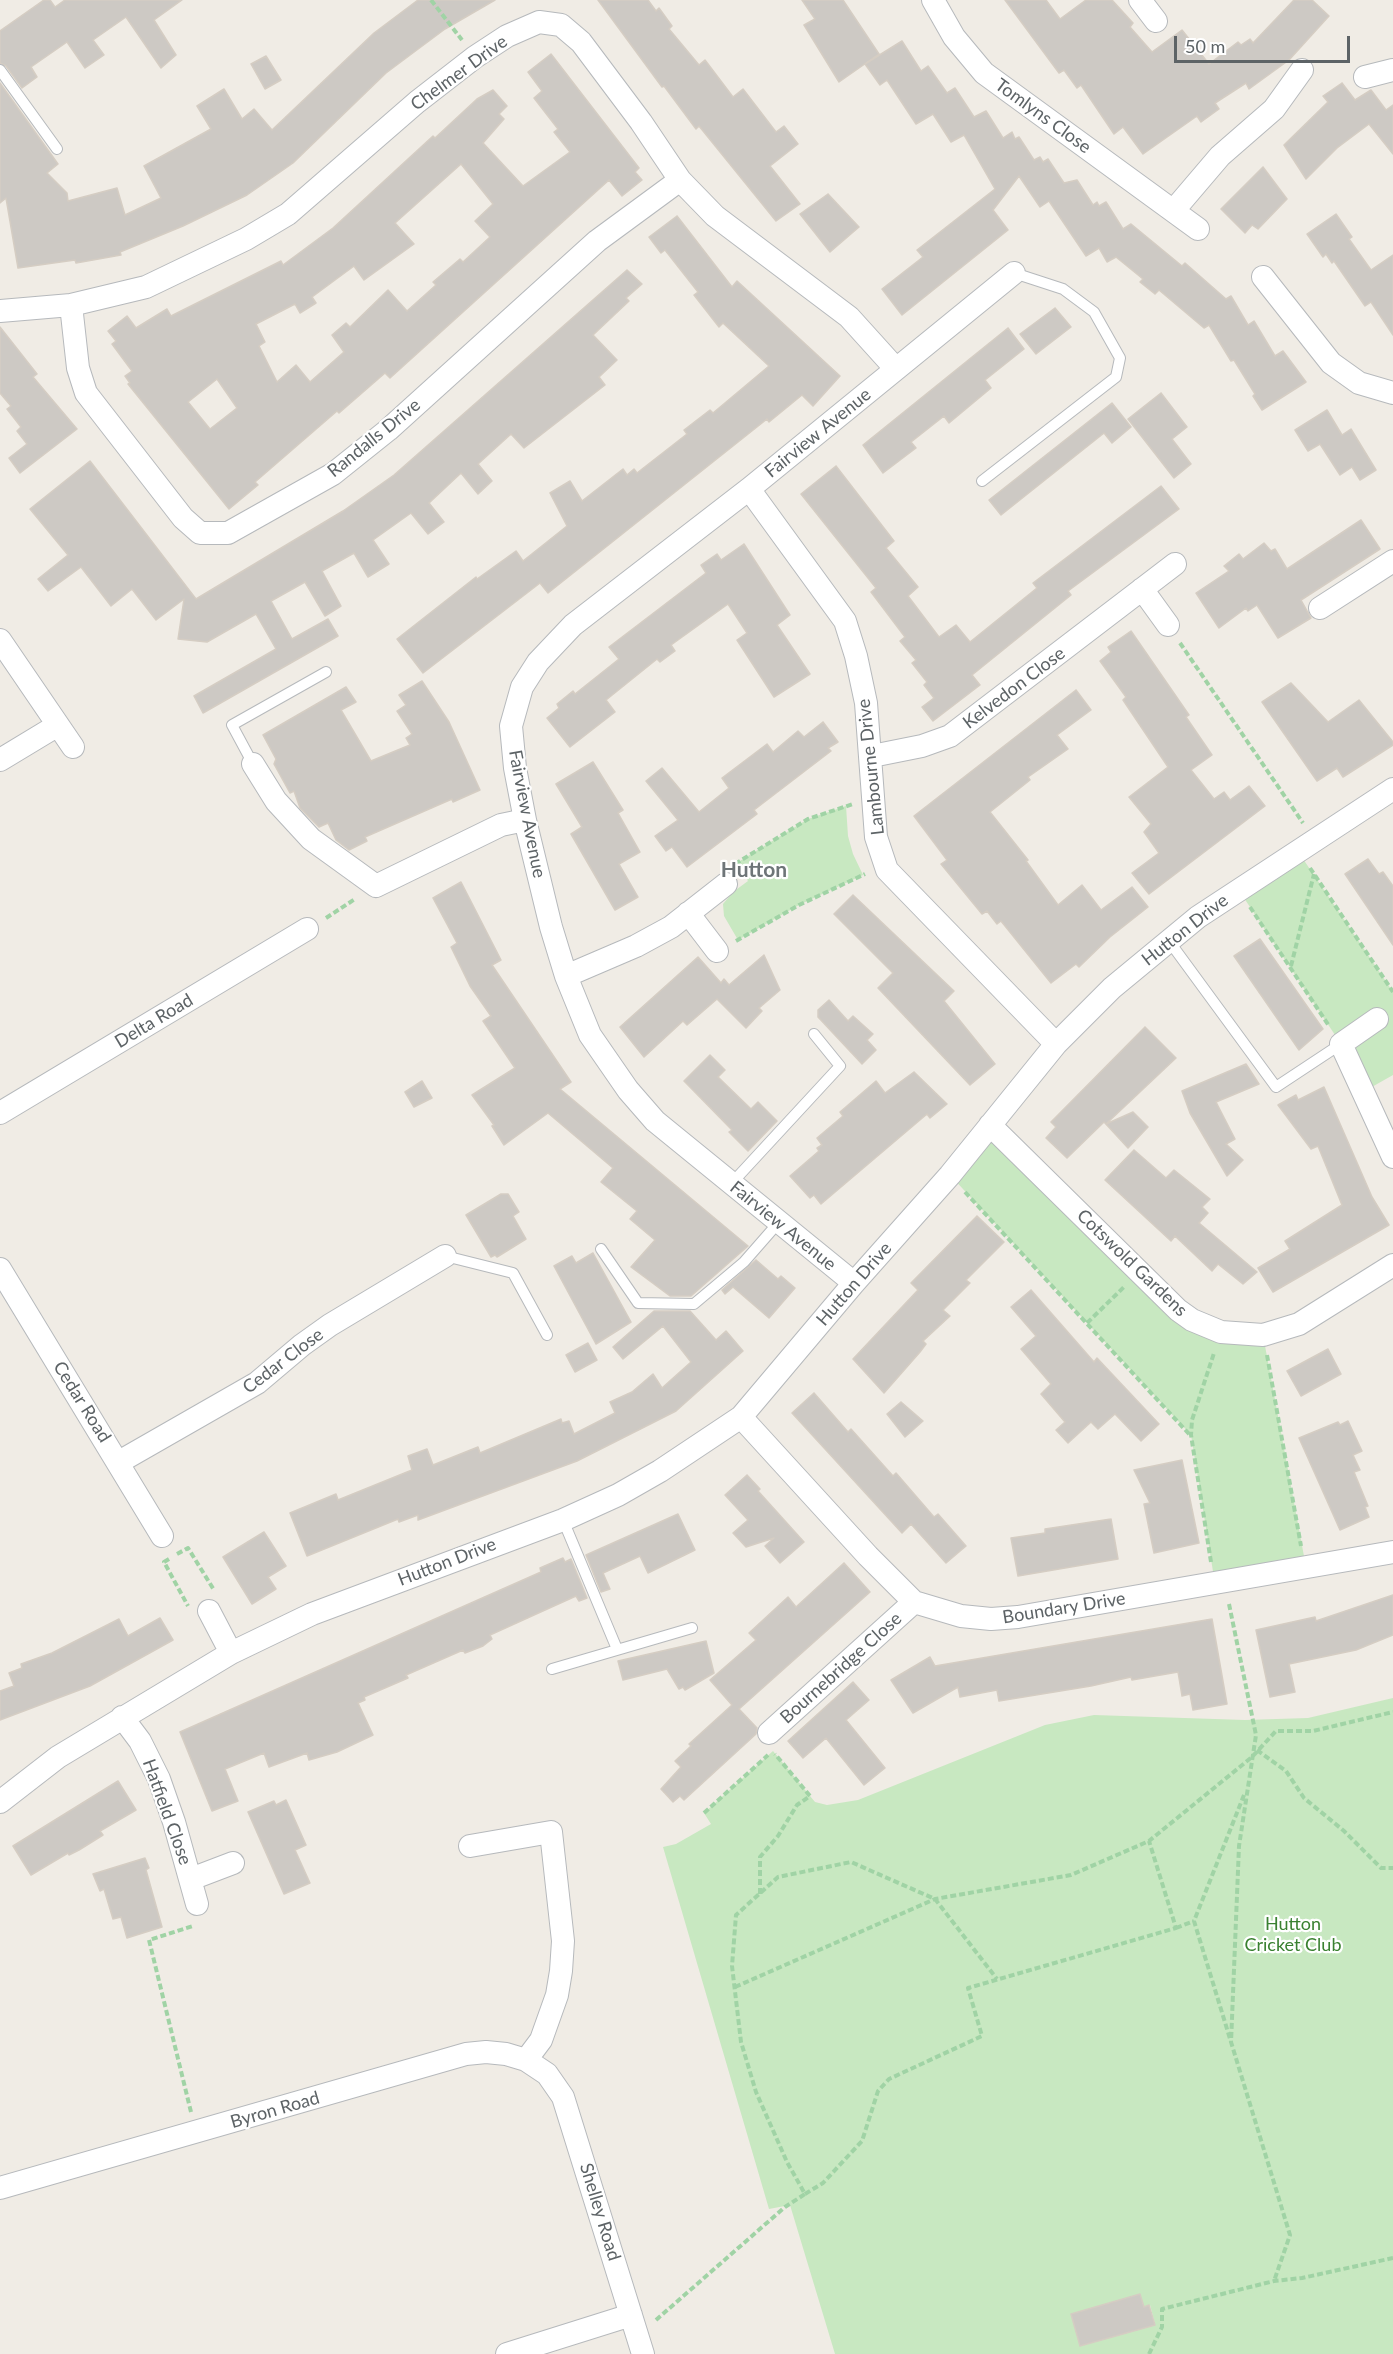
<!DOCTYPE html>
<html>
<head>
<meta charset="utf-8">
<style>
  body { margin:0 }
  #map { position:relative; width:1393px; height:2354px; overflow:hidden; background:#f0ece5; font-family:Lato,sans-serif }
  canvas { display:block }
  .scale { position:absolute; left:1174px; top:36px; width:176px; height:27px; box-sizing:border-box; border:3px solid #5d6366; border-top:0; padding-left:8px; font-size:18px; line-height:21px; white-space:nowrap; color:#5d6366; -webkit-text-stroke:4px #fff; paint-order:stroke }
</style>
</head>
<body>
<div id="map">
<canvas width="1393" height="2354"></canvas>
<div class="scale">50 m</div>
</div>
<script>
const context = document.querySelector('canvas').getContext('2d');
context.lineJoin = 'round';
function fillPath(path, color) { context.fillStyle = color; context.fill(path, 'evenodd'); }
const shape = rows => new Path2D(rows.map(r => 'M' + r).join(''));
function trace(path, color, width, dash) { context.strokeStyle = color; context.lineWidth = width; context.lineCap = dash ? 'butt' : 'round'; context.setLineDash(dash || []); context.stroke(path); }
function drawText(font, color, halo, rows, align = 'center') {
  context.font = font + ' Lato,sans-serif'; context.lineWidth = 4.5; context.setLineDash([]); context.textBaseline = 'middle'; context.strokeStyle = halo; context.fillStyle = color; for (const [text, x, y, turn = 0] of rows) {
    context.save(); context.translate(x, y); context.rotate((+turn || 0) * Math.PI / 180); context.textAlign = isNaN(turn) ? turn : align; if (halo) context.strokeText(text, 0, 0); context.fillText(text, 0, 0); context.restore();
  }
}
fillPath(shape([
  [846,806,848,836,853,854,863,875,799,905,738,940,724,916,723,904,733,892,748,881,735,864,808,819],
  [1297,850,1393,992,1393,1075,1363,1092,1341,1044,1238,889],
  [990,1125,1178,1310,1263,1335,1306,1567,1215,1584,1191,1435,950,1175],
  [1393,1698,1393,2354,835,2354,790,2205,769,2209,663,1847,676,1844,711,1824,704,1813,773,1751,815,1802,827,1805,858,1800,1045,1725,1094,1715,1245,1720,1308,1718],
  [1140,2294,1144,2307,1150,2305,1155,2324,1081,2346,1071,2314]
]), '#c8e8c1');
const building = shape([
  [44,0,50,0,55,7,65,0,182,0,154,20,176,55,161,68,126,17,93,40,104,55,85,68,67,42,31,67,37,77,22,88,6,66,0,63,0,31,44,0],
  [418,0,495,0,445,29,386,73,293,163,247,195,183,226,120,252,121,255,76,263,75,260,18,268,6,198,0,203,0,83,58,164,47,173,67,193,68,201,117,188,125,215,161,198,144,166,211,129,197,106,224,89,242,119,254,109,272,130,374,33,418,0],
  [598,0,648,0,656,11,659,8,672,26,669,29,699,65,705,60,733,97,743,89,776,132,784,126,798,144,770,166,800,204,776,221,699,126,696,129,664,86,662,87,598,0],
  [802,0,843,0,879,54,839,82,804,25,815,19,802,0],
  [1005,0,1046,0,1060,19,1086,0,1112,0,1133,23,1130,27,1152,52,1182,30,1209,64,1238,42,1241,45,1250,39,1253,43,1294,0,1312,0,1329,16,1289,60,1249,89,1246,83,1215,103,1219,109,1201,122,1197,116,1143,154,1123,127,1114,134,1081,85,1077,88,1064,70,1059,73,1005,0],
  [902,41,921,71,928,66,947,93,955,88,974,117,986,111,1003,138,1012,132,1015,139,1019,137,1034,160,1040,157,1043,162,1048,159,1064,183,1077,180,1093,205,1097,202,1099,206,1106,202,1123,229,1131,224,1182,266,1185,263,1226,299,1231,296,1248,325,1254,321,1275,356,1283,351,1306,382,1262,410,1253,396,1255,394,1234,360,1231,361,1209,325,1204,328,1159,290,1155,294,1140,282,1143,279,1116,257,1107,262,1099,248,1086,256,1049,201,1040,207,1019,176,993,210,1008,230,902,315,882,289,923,257,917,250,995,189,964,135,951,142,933,114,916,124,887,80,880,85,865,64,902,41],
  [551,54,639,168,635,172,642,180,622,196,609,180,390,378,385,373,339,413,337,411,255,482,258,485,229,509,128,384,130,383,125,376,132,371,112,344,116,341,108,331,127,316,136,328,167,309,171,316,281,261,283,265,333,228,433,136,435,138,477,99,493,90,507,106,499,114,504,119,483,143,523,186,570,152,554,132,558,129,534,98,542,91,528,72,551,54],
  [461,164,493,204,475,221,490,237,463,262,460,259,433,282,436,285,407,311,388,290,350,327,346,323,332,335,344,352,310,382,296,365,277,382,259,346,265,342,256,324,295,304,300,313,316,303,312,297,354,266,364,280,414,244,395,223,461,164],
  [217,379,237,408,210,429,188,402,217,379],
  [266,56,281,80,265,89,251,64,266,56],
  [1342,83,1355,100,1371,90,1386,110,1393,105,1393,154,1369,124,1337,148,1306,179,1284,145,1328,102,1323,96,1342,83],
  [1263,167,1287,199,1258,229,1252,225,1245,233,1221,209,1263,167],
  [828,194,859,227,830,252,800,214,828,194],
  [1336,214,1352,237,1349,239,1371,270,1393,255,1393,335,1371,302,1365,306,1334,261,1332,263,1326,254,1323,257,1307,234,1336,214],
  [677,216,732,287,737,281,840,376,813,406,802,395,769,422,767,419,548,593,540,583,423,673,397,639,476,577,477,579,516,551,523,561,567,526,550,493,570,481,582,501,623,469,627,475,634,469,637,473,687,434,684,430,710,410,713,413,769,366,723,323,719,327,694,295,698,292,665,250,661,253,649,237,677,216],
  [627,270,642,284,626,298,629,301,593,335,617,360,599,377,605,385,524,448,511,434,478,464,492,481,478,494,461,473,429,503,444,522,428,534,411,513,373,540,389,564,368,577,354,553,322,571,341,606,325,616,305,582,271,601,292,639,328,619,338,636,203,713,194,696,276,649,256,614,207,642,178,639,184,599,156,620,132,589,111,606,81,567,48,591,38,579,68,555,30,509,90,461,196,599,343,511,394,475,627,270],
  [1055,308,1071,327,1036,354,1020,334,1055,308],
  [0,327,37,374,33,377,77,429,20,473,9,458,27,444,17,431,21,427,7,409,11,406,0,393,0,327],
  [1008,328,1024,349,985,380,991,388,949,423,944,416,911,442,916,448,883,473,863,445,1008,328],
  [1161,393,1187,427,1172,439,1191,464,1174,478,1128,419,1161,393],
  [1112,403,1131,427,1112,443,1104,433,1001,515,989,500,1112,403],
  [1327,410,1342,435,1351,429,1376,470,1360,480,1352,467,1340,475,1320,444,1308,451,1295,430,1327,410],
  [836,466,894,541,886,548,918,587,908,596,939,637,956,625,970,642,1037,588,1033,583,1161,486,1179,509,1068,591,1071,595,972,675,980,685,933,721,922,707,934,698,924,685,927,682,912,663,916,660,900,641,905,637,871,592,876,588,801,494,836,466],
  [1361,520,1380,549,1301,600,1311,618,1278,638,1257,605,1248,611,1246,608,1219,628,1196,593,1229,571,1224,566,1239,554,1243,559,1264,543,1271,551,1275,549,1287,569,1361,520],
  [744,544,790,615,777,625,810,674,774,697,737,640,747,633,728,604,671,645,675,651,660,662,657,659,606,700,615,712,570,747,547,718,559,708,557,704,573,691,575,694,619,659,609,647,706,573,701,565,717,554,721,560,744,544],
  [1131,631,1189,715,1186,717,1212,755,1191,770,1214,799,1224,792,1230,800,1249,786,1265,806,1149,894,1132,873,1159,853,1144,832,1151,824,1129,797,1168,767,1123,700,1126,697,1100,661,1111,652,1108,647,1131,631],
  [422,681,449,722,480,790,453,802,452,799,365,837,367,841,349,850,336,840,328,823,319,827,300,808,294,791,290,793,274,764,276,759,263,735,346,687,356,702,341,710,371,761,410,745,406,738,412,734,397,711,406,705,399,695,422,681],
  [1291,683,1328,722,1359,700,1393,742,1393,745,1343,777,1337,768,1317,781,1262,702,1291,683],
  [1076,690,1091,710,1057,735,1068,749,1028,777,1030,780,990,812,1028,860,1026,861,1058,905,1082,885,1101,910,1132,887,1148,907,1110,937,1079,967,1076,964,1051,983,1001,921,997,924,987,911,982,914,941,864,947,860,914,816,1076,690],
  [823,722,838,742,828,748,831,751,754,810,757,814,687,867,672,847,666,851,655,836,678,820,646,781,662,768,699,812,729,788,722,778,767,744,773,752,798,731,804,737,823,722],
  [593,762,623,810,618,813,640,852,619,864,638,897,615,910,571,834,582,827,556,784,593,762],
  [1368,859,1379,874,1383,872,1393,886,1393,945,1345,874,1368,859],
  [461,882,501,960,492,965,571,1082,560,1089,748,1246,691,1296,670,1296,631,1267,655,1240,630,1219,637,1211,601,1182,613,1168,548,1113,504,1145,492,1126,494,1125,472,1095,515,1068,483,1021,491,1016,470,986,451,947,457,943,433,898,461,882],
  [853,895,954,991,944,1001,995,1064,970,1085,878,988,893,973,834,914,853,895],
  [1260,939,1323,1029,1299,1050,1234,956,1260,939],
  [764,955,780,990,759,1008,762,1011,746,1028,717,999,687,1025,683,1021,644,1057,620,1027,698,957,721,983,724,979,729,985,764,955],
  [829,1000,848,1021,853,1016,873,1034,867,1040,876,1050,862,1064,818,1017,818,1010,829,1000],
  [1145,1027,1176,1058,1106,1124,1133,1112,1148,1127,1128,1148,1104,1122,1067,1158,1046,1138,1056,1127,1051,1122,1145,1027],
  [710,1055,725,1070,718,1077,751,1109,758,1102,777,1121,748,1151,729,1132,732,1130,684,1081,710,1055],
  [1246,1064,1259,1084,1216,1102,1235,1139,1226,1144,1243,1160,1227,1176,1190,1113,1182,1091,1246,1064],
  [914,1072,947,1104,930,1118,927,1114,821,1204,814,1195,810,1198,790,1176,819,1151,817,1148,822,1145,817,1138,843,1116,840,1112,876,1081,885,1093,914,1072],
  [422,1081,432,1098,414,1107,405,1092,422,1081],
  [1324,1087,1372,1197,1389,1225,1273,1292,1258,1268,1290,1249,1285,1241,1342,1205,1318,1146,1311,1149,1278,1105,1296,1095,1298,1100,1324,1087],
  [1134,1150,1166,1178,1174,1170,1210,1199,1202,1207,1208,1213,1199,1223,1257,1272,1243,1284,1218,1264,1212,1271,1175,1236,1171,1241,1105,1180,1134,1150],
  [501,1194,508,1194,519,1212,513,1216,526,1239,497,1257,495,1255,491,1257,466,1215,501,1194],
  [977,1216,1004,1242,966,1280,970,1283,943,1310,950,1316,923,1341,926,1344,920,1352,884,1393,853,1359,918,1290,911,1283,977,1216],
  [593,1253,631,1322,596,1344,554,1266,572,1256,576,1263,593,1253],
  [756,1260,778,1279,781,1276,795,1288,769,1318,733,1287,725,1294,722,1290,756,1260],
  [1031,1290,1094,1362,1097,1358,1159,1424,1141,1441,1115,1414,1098,1429,1091,1422,1068,1443,1056,1430,1065,1422,1041,1394,1051,1384,1021,1349,1036,1336,1011,1307,1031,1290],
  [654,1311,690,1311,716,1340,726,1331,743,1351,676,1411,577,1461,418,1520,418,1515,399,1522,398,1519,307,1556,290,1513,336,1494,338,1500,412,1470,408,1456,427,1449,433,1465,478,1447,480,1453,561,1419,562,1423,569,1421,574,1434,615,1413,610,1402,632,1392,653,1374,662,1388,691,1362,663,1326,623,1359,613,1347,654,1311],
  [588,1343,597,1360,575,1372,566,1355,588,1343],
  [1328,1349,1341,1374,1301,1396,1287,1371,1328,1349],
  [814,1393,848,1432,851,1429,893,1476,896,1473,934,1517,938,1514,966,1546,946,1563,911,1524,902,1533,792,1413,814,1393],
  [901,1402,923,1421,905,1437,887,1414,901,1402],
  [1348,1421,1362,1451,1353,1455,1360,1470,1354,1472,1368,1506,1365,1507,1369,1517,1340,1530,1299,1438,1338,1422,1340,1425,1348,1421],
  [1182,1460,1199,1543,1154,1553,1144,1504,1150,1503,1134,1470,1182,1460],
  [747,1475,760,1489,758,1491,804,1542,780,1563,765,1546,774,1538,746,1547,733,1533,748,1520,725,1495,747,1475],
  [678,1514,695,1550,648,1573,640,1556,603,1573,610,1589,601,1592,586,1555,678,1514],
  [1111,1519,1118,1559,1018,1576,1011,1538,1045,1533,1045,1529,1111,1519],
  [264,1532,286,1566,268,1577,276,1589,252,1604,223,1557,264,1532],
  [563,1558,565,1562,571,1559,587,1598,579,1601,576,1596,534,1615,490,1635,492,1639,483,1646,465,1653,463,1650,406,1675,408,1678,364,1697,365,1700,358,1703,373,1735,337,1752,309,1760,307,1753,269,1767,264,1753,225,1769,238,1801,212,1811,180,1732,541,1572,540,1568,563,1558],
  [844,1563,870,1592,739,1709,757,1728,756,1734,684,1800,680,1796,673,1802,661,1789,681,1767,675,1761,691,1746,689,1744,732,1705,710,1680,756,1640,749,1633,788,1597,796,1607,844,1563],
  [1393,1595,1393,1635,1356,1650,1289,1664,1295,1692,1270,1697,1256,1630,1315,1617,1316,1621,1393,1595],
  [160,1618,173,1640,90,1686,0,1720,0,1691,14,1686,9,1673,22,1668,21,1664,52,1653,119,1619,128,1636,160,1618],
  [1212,1619,1227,1704,1193,1710,1190,1694,1182,1696,1178,1672,1132,1680,1131,1677,1091,1686,999,1701,997,1690,960,1697,958,1687,913,1713,891,1680,930,1657,935,1666,1212,1619],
  [706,1641,714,1673,685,1690,683,1687,679,1689,667,1669,623,1680,618,1661,706,1641],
  [853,1682,869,1700,846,1720,885,1768,864,1785,826,1738,803,1758,788,1741,853,1682],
  [118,1781,136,1810,100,1831,103,1835,79,1850,69,1855,68,1853,31,1875,13,1846,118,1781],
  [286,1800,306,1845,295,1850,310,1883,284,1894,248,1812,274,1801,276,1805,286,1800],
  [145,1858,149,1868,146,1870,162,1927,127,1938,121,1917,113,1919,104,1889,100,1891,93,1874,145,1858],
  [1140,2294,1144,2307,1149,2305,1155,2325,1080,2346,1071,2314,1140,2294]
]);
fillPath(building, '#cdc9c4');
trace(building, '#d5cdc3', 1.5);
const service = shape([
  [0,70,57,149],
  [982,481,1116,377,1120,358,1094,312,1063,289,1014,273],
  [253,764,232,725,326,672],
  [1169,941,1276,1087,1341,1044],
  [731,1184,840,1066,814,1034],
  [601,1249,638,1303,694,1304,744,1262,779,1222],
  [445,1256,513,1273,547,1335],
  [563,1520,617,1649],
  [552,1669,692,1628]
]);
const minor = shape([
  [933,0,954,37,984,73,1198,229],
  [1140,0,1156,21],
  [1365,77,1393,70],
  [1174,210,1220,156,1274,109,1302,70],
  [1263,277,1331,363,1359,383,1393,393],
  [71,305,78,368,86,393,183,518,200,533,228,533,333,474,388,430,597,241,680,180],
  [0,311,71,305,146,287,246,239,288,214,417,102,475,57,507,36,539,22,561,25,581,42,641,122,680,180,715,216,849,317,896,369],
  [749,489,845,621,856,656,866,703,876,837,887,870,1056,1044],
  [1142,589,1168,625],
  [1320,608,1393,561],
  [0,640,73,747],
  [872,756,922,746,950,736,1175,564],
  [0,760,58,725],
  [253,764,276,801,311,839,376,886,501,825,525,820],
  [688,913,717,951],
  [566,976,636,946,671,927,726,884],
  [1377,1019,1341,1044,1393,1157],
  [0,1113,307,929],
  [990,1125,1178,1310,1192,1320,1221,1332,1263,1335,1299,1324,1393,1265],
  [0,1269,162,1536],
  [854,1283,655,1121,628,1090,590,1035,566,976,551,927,525,820,515,768,511,726,522,687,538,662,573,625,749,489,1014,273],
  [741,1417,868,1556,914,1602,961,1616,991,1619,1018,1617,1393,1552],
  [119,1462,257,1383,302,1345,330,1325,445,1256],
  [209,1611,231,1653],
  [122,1717,140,1741,159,1779,174,1822,197,1904],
  [769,1733,914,1602],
  [0,1802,58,1757,231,1653,312,1614,563,1520,618,1495,660,1471,741,1417,854,1283,950,1175,1056,1044,1112,988,1198,917,1393,789],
  [470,1846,551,1832,563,1941,561,1971,557,1995,541,2040,526,2060],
  [191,1879,233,1863],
  [0,2188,466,2054,486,2052,506,2054,526,2060,547,2074,563,2097,643,2354],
  [507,2354,631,2315]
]);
trace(service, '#b6b9bc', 12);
trace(minor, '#b6b9bc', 24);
trace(shape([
  [431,0,462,40],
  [1180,643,1303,823],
  [735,864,808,819,853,804],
  [1310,868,1393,992],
  [1250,907,1329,1026],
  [326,918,355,899],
  [736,941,799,905,865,874],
  [1291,966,1314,874],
  [965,1192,1190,1435],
  [1087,1323,1125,1286],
  [1267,1355,1301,1546],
  [177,1554,188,1548,214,1590],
  [169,1559,164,1562,188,1606],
  [1211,1562,1191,1435,1192,1420,1214,1353],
  [1229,1604,1256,1735,1239,1846,1231,2043],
  [1257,1750,1286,1771,1304,1798,1344,1831,1381,1868,1393,1868],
  [1244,1795,1194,1921,1290,2235,1274,2281],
  [704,1813,768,1755],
  [760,1894,760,1857,778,1836,797,1805,810,1796,775,1754],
  [1176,1928,1194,1921],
  [735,1987,935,1899,1071,1875,1149,1841,1252,1757,1276,1731,1313,1731,1393,1712],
  [191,2112,149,1940,193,1926],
  [805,2194,823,2183,862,2141,878,2091,889,2079,982,2036,968,1988,1176,1928,1149,1841],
  [656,2320,785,2207,805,2194,787,2162,756,2092,741,2042,732,1966,736,1915,778,1877,851,1862,935,1899,997,1979],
  [1149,2354,1162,2327,1162,2309,1274,2281,1302,2278,1393,2258]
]), '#a0d3a5', 4, [6, 3]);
trace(service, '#fff', 10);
trace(minor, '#fff', 22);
drawText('18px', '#5d6366', '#fff', [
  ["Chelmer Drive",459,73,-36],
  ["Tomlyns Close",1043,116,36],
  ["Fairview Avenue",818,433,-39],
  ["Randalls Drive",374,438,-39],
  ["Kelvedon Close",1014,688,-37],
  ["Lambourne Drive",871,767,-96],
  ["Fairview Avenue",527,814,79],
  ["Hutton Drive",1185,930,-38],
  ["Delta Road",154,1021,-31],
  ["Fairview Avenue",783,1226,39],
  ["Cotswold Gardens",1132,1263,44],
  ["Hutton Drive",854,1284,-49],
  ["Cedar Close",283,1361,-37],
  ["Cedar Road",82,1402,58],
  ["Hutton Drive",447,1562,-21],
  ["Boundary Drive",1064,1608,-9],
  ["Bournebridge Close",841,1668,-42],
  ["Hatfield Close",167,1812,70],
  ["Byron Road",275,2110,-16],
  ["Shelley Road",600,2212,73]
]);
drawText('18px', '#3a8131', '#fff', [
  ["Hutton",1293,1924],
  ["Cricket Club",1293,1945]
]);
drawText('bold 21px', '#6e7578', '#fff', [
  ["Hutton",754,870]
]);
</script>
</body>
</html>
